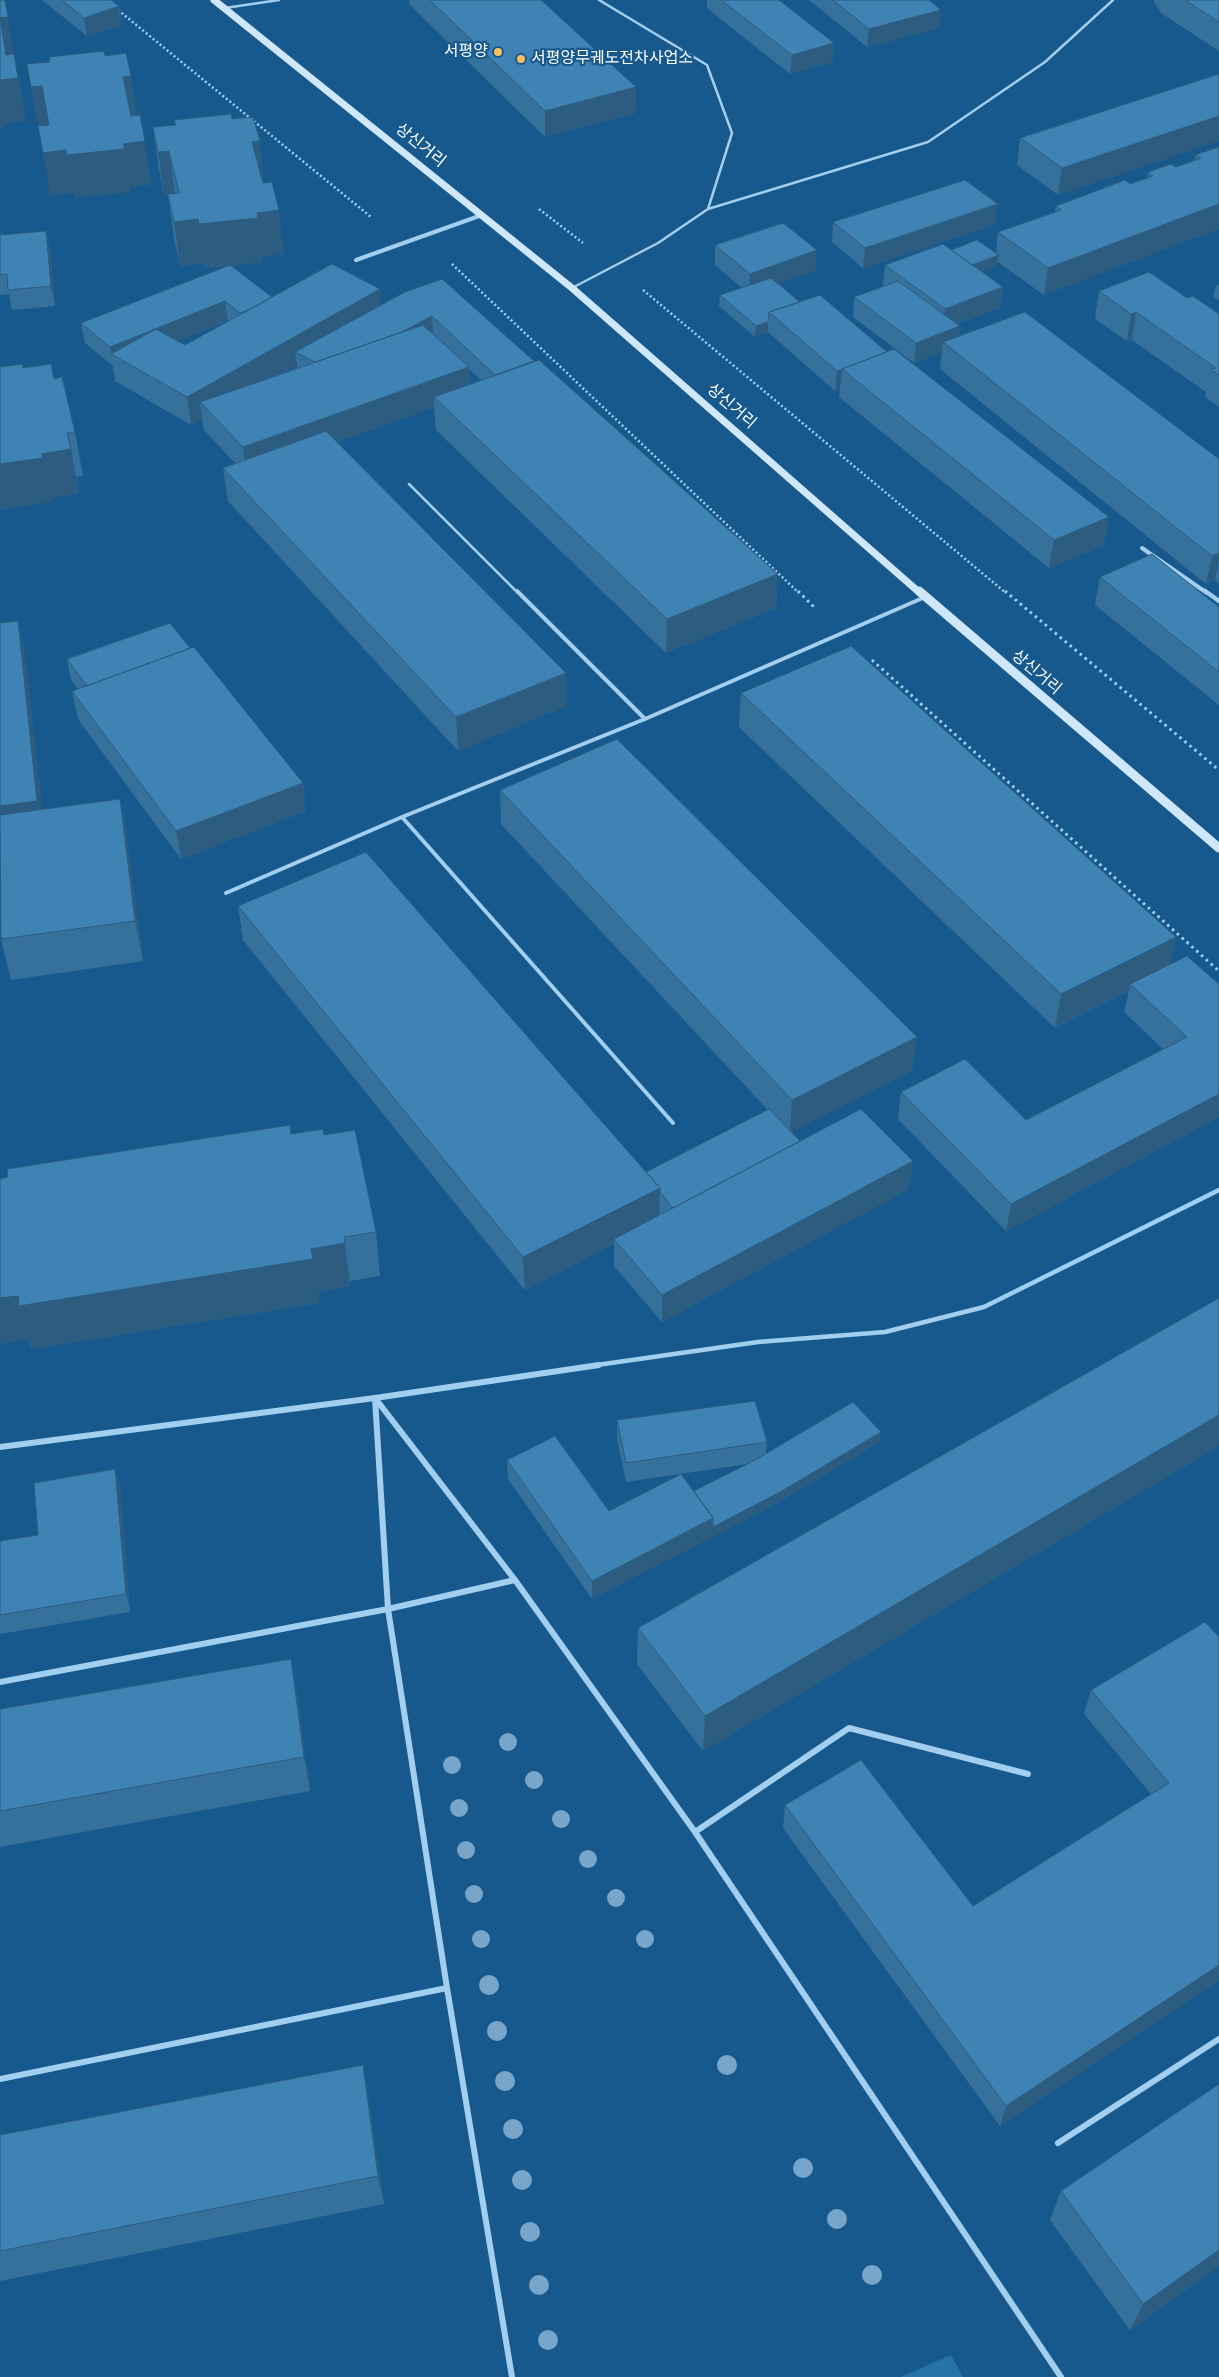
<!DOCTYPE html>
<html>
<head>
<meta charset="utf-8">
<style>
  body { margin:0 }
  canvas { display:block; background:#17598d }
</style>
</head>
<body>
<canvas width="1219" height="2377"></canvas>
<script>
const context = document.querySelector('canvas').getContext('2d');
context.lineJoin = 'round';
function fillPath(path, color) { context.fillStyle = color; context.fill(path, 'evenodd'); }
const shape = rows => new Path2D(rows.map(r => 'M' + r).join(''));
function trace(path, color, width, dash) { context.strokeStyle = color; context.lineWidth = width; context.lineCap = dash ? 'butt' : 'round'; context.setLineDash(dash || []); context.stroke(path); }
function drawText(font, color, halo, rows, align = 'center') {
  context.font = font + ' Jost,"Noto Sans KR",sans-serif'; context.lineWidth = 4.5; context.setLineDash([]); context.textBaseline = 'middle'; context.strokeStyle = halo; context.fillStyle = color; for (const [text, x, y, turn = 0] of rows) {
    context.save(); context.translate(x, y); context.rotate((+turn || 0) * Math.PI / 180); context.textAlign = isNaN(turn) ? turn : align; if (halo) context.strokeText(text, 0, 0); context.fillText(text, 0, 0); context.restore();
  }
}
fillPath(shape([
  [951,2355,963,2377,901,2377]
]), '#2772a9');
trace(shape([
  [118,10,371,217],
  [539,209,583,243],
  [452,264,799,593],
  [643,290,1006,593]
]), '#a2ceef', 2.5, [2, 2.5]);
trace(shape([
  [798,591,814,607],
  [1005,591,1219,770],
  [872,660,1219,971]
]), '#a2ceef', 3, [2.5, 4]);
trace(shape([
  [225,8,279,0],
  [708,209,928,142,1045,62,1113,0],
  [572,288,658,243,708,209,732,133,707,65,599,0],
  [409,484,518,593]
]), '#a2ceef', 2.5);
trace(shape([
  [517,591,645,719],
  [402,817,673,1123],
  [226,893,402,817,645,719,925,597]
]), '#a2ceef', 4);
trace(shape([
  [356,260,482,215],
  [1142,548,1207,593]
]), '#a2ceef', 4);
trace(shape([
  [1205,591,1219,601],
  [590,1366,758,1342,885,1332,984,1307,1219,1190]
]), '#a2ceef', 4.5);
trace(shape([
  [375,1398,515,1580,695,1832,1061,2377],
  [375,1398,388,1609,447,1988,512,2377],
  [0,1447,375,1398,599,1365],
  [0,1682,388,1609,515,1580],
  [695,1832,849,1728,1028,1774],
  [0,2079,447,1988],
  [1058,2143,1219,2039]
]), '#a2ceef', 6);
trace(shape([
  [214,0,572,288,920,593]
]), '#cfe7fa', 7);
trace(shape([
  [919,591,1219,848]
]), '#cfe7fa', 9);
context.fillStyle = '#78a6ca';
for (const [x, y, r] of [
  [508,1742,9],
  [452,1765,9],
  [534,1780,9],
  [459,1808,9],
  [561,1819,9],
  [466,1850,9],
  [588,1859,9],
  [474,1894,9],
  [616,1898,9],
  [481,1939,9],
  [645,1939,9],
  [489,1985,10],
  [497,2031,10],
  [727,2065,10],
  [505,2081,10],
  [513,2129,10],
  [803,2168,10],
  [522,2180,10],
  [837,2219,10],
  [530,2232,10],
  [872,2275,10],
  [539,2285,10],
  [548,2340,10]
]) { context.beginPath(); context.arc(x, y, r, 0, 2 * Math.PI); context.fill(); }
fillPath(shape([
  [42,0,111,0,122,25,87,36],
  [409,0,541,0,636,87,635,113,545,137,410,5],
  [707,0,779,0,834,43,833,62,790,74,707,8],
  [809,0,929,0,939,28,867,47],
  [1154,0,1219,0,1219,51,1161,13,1154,2],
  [1219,74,1058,195,1017,165,1020,138],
  [232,119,264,183,284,254,263,256,263,262,230,265,272,297,381,305,405,292,534,361,778,574,776,608,666,653,436,430,434,407,337,442,566,706,458,751,228,501,223,468,235,463,204,430,202,419,191,425,115,381,113,366,85,343,81,323,227,266,205,268,204,263,180,266,174,238,168,195,164,195,159,170,153,127,175,125,174,120],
  [228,321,185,345,178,341],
  [297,365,297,368,280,374],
  [469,369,481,380,469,384],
  [1218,147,1044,295,998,262,997,265,982,271,1003,287,1001,307,957,324,960,326,959,336,1219,459,1219,584,1215,580,1206,584,940,369,942,352,914,363,853,317,854,297,884,286,883,285,885,265,951,250,996,253,998,232,1055,212,1056,206,1130,184,1147,178,1148,172,1176,167,1194,161,1195,155],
  [833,222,995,224,863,268,832,242],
  [46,231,50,250,55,306,12,310,9,294,0,295,0,235],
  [715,245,816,270,778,283,800,302,887,352,1109,517,1104,545,1049,568,839,397,840,389,835,391,768,332,755,337,719,306,720,295,742,288,715,265],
  [1219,285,1219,300,1213,297,1216,286],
  [1099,291,1187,298,1219,314,1219,407,1205,397,1206,392,1132,340,1127,341,1095,319],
  [23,368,54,379,75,432,83,476,76,477,79,493,50,498,51,502],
  [1100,577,1219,607,1219,705,1095,605],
  [18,621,26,662,42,809,120,799,127,839,143,961,11,980,1,939],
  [190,648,303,783,306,811,181,859,78,719,72,691,78,689,71,680,67,659],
  [741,693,1176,937,1170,964,1219,1117,1006,1231,898,1119,901,1092,1026,1120,1163,1049,1124,1012,1129,991,1055,1028,739,727],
  [500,790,917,1037,912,1071,791,1132,800,1141,909,1189,662,1322,614,1266,614,1244,525,1290,243,940,238,906,646,1172,768,1110,501,824],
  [291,1134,324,1135,376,1232,380,1276,350,1281,350,1286,318,1292,319,1303,31,1349,28,1339,0,1344,0,1179],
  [1219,1298,1219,1446,703,1751,637,1664,638,1628],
  [617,1420,767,1442,766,1453,881,1432,879,1442,781,1501,592,1599,508,1479,507,1460,609,1511,694,1491,747,1464,626,1482,617,1439],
  [115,1469,120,1488,130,1612,0,1634,0,1541,38,1535],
  [1219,1637,1219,1981,1000,2126,783,1828,785,1805,973,1906,1151,1794,1084,1714,1091,1690],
  [291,1659,297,1694,310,1791,0,1847,0,1709],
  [1219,2084,1219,2266,1130,2330,1050,2220,1061,2191],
  [368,2095,384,2204,0,2281,0,2135]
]), '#36719c');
fillPath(shape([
  [5,0,26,121,5,123,5,128,0,128,0,18],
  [119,6,122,25,87,36,84,18],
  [941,10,939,28,867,47,869,29],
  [834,43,833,62,790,74,792,55],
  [131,76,137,119,129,120,123,77],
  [42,86,50,128,39,130,31,87],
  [636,87,635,113,545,137,545,111],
  [1219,116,1219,141,1058,195,1062,168],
  [145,141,151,185,130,187,131,192,75,198,74,193,50,196,43,153],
  [260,141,264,184,257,185,252,142],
  [169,151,175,194,164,195,158,152],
  [998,204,995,224,863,268,865,248],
  [1219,204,1219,229,1044,295,1048,268],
  [279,210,284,254,263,256,263,262,205,268,199,224,257,213],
  [198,219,204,263,180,266,174,222],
  [46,231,50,250,55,306,51,286],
  [817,250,816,270,749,293,750,274],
  [999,255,997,265,962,279,963,268],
  [1003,287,1001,307,943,329,945,309],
  [380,289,382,316,295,352,297,365,211,414,200,402,202,419,191,425,187,397],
  [225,301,228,321,126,362,112,354,110,347],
  [1136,312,1132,340,1127,341,1131,314],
  [432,316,433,336,319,365],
  [768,322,768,332,755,337,756,326],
  [960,326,958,346,943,342,942,352,914,363,916,343],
  [888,353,842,369,840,389,835,391,837,371],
  [469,367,470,395,434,397,434,407,246,475,243,447],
  [71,449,79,493,50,498,51,502,0,510,0,464,42,454],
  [1109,517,1104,545,1049,568,1054,540],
  [1219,553,1219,560,1215,580,1206,584,1212,556],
  [778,574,776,608,666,653,667,619],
  [18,621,26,662,46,842,0,848,0,806],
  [566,673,566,706,458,751,456,717],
  [303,783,306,811,181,859,176,831],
  [120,799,127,839,143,961,135,921],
  [1176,937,1169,971,1130,984,1129,991,1055,1028,1061,994],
  [917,1037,912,1071,790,1133,792,1100],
  [1219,1094,1219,1117,1006,1231,1011,1204],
  [913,1161,909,1189,662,1322,662,1295],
  [660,1188,659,1221,614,1239,614,1244,525,1290,523,1257],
  [345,1243,350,1286,318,1292,319,1303,31,1349,28,1339,0,1344,0,1298,311,1249],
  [1219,1415,1219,1446,703,1751,705,1716],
  [881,1432,879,1442,781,1501,592,1599,592,1581],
  [115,1469,120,1488,130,1612,126,1594],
  [291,1659,297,1694,310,1791,304,1757],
  [1219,1965,1219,1981,1000,2126,1006,2106],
  [363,2065,368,2095,384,2204,378,2176],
  [1219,2250,1219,2266,1130,2330,1143,2304]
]), '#2c5c7f');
const building = shape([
  [0,0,5,0,8,17,0,18,6,55,14,54,18,78,0,80,0,0],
  [62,0,111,0,119,6,84,18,62,0],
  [430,0,541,0,636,87,545,111,430,0],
  [721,0,779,0,834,43,792,55,721,0],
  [833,0,929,0,941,10,869,29,833,0],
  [1185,0,1219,0,1219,22,1185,0],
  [104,51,105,56,126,53,131,76,123,77,131,116,140,115,145,141,124,144,124,149,67,155,66,150,43,153,38,126,49,125,42,86,31,87,27,64,50,62,49,57,104,51],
  [1219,74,1219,116,1062,168,1020,138,1219,74],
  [231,114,232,119,253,117,260,141,252,142,263,183,272,182,279,210,257,213,258,218,199,224,198,219,174,222,168,194,179,193,169,151,158,152,153,127,176,125,174,120,231,114],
  [1218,147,1219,147,1219,204,1048,268,998,232,1061,210,1056,206,1125,180,1130,184,1153,176,1148,172,1171,164,1176,167,1201,158,1195,155,1218,147],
  [965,180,998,204,865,248,833,222,965,180],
  [783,223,817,250,750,274,715,245,783,223],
  [46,231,51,286,8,290,7,274,0,275,0,235,46,231],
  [977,240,999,255,972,265,951,250,977,240],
  [943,244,1003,287,945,309,885,265,943,244],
  [332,264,380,289,187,397,111,354,156,329,185,345,332,264],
  [230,265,272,297,255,307,240,313,225,301,110,347,81,323,230,265],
  [1149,272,1187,298,1193,296,1219,314,1219,375,1211,369,1216,368,1136,312,1131,314,1099,291,1149,272],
  [771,278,800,302,769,312,768,322,756,326,720,295,771,278],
  [442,279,534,361,495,375,432,316,402,332,315,362,295,352,405,292,442,279],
  [898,281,960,326,916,343,854,297,898,281],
  [820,295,887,352,837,371,769,312,820,295],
  [1025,312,1219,459,1219,553,1212,556,943,342,1025,312],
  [423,325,469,367,243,447,200,402,423,325],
  [894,349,1109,517,1054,540,842,369,894,349],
  [539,360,778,574,667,619,434,397,539,360],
  [22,364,23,368,51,364,54,379,62,377,75,432,67,433,71,449,42,454,43,458,0,464,0,367,22,364],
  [326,431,566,673,456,717,223,468,326,431],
  [1152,554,1219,607,1219,672,1100,577,1152,554],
  [18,621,37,801,0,806,0,623,18,621],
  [170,623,190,648,87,686,67,659,170,623],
  [851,646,1176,937,1061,994,741,693,851,646],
  [194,647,303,783,176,831,72,691,194,647],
  [617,739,917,1037,792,1100,500,790,617,739],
  [120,799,135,921,1,939,0,815,120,799],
  [366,852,660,1188,523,1257,238,906,366,852],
  [1187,956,1219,984,1219,1094,1011,1204,901,1092,965,1059,1026,1120,1187,1037,1130,984,1187,956],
  [769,1109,800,1141,673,1208,660,1192,660,1188,646,1172,769,1109],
  [861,1109,913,1161,662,1295,614,1239,861,1109],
  [290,1125,291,1134,323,1129,324,1135,355,1130,376,1232,344,1237,345,1243,311,1249,313,1259,19,1306,18,1296,0,1298,0,1179,8,1177,7,1169,290,1125],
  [1219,1298,1219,1415,705,1716,638,1628,1219,1298],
  [755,1401,767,1442,626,1463,617,1420,755,1401],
  [853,1402,881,1432,782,1491,713,1527,713,1518,694,1491,757,1459,853,1402],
  [555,1436,609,1511,681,1474,713,1518,592,1581,507,1460,555,1436],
  [115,1469,126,1594,0,1615,0,1541,38,1535,34,1483,115,1469],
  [1205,1622,1219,1637,1219,1965,1006,2106,785,1805,861,1760,973,1906,1169,1783,1091,1690,1205,1622],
  [291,1659,304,1757,0,1811,0,1709,291,1659],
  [363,2065,378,2176,0,2251,0,2135,363,2065],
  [1219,2084,1219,2250,1143,2304,1061,2191,1219,2084]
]);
fillPath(building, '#3f83b5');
trace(building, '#2c5c7f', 1);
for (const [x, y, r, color] of [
  [498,52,5,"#ffbd60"],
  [521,59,5,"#ffbd60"]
]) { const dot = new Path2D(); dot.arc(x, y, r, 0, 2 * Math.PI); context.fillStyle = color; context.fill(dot); trace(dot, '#17598d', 2); }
drawText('16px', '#fff', '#17598d', [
  ["서평양",488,52],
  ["서평양무궤도전차사업소",531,59,"left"]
], 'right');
drawText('16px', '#fff', '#17598d', [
  ["상신거리",420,146,39],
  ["상신거리",731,407,41],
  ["상신거리",1036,673,40]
]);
</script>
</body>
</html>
